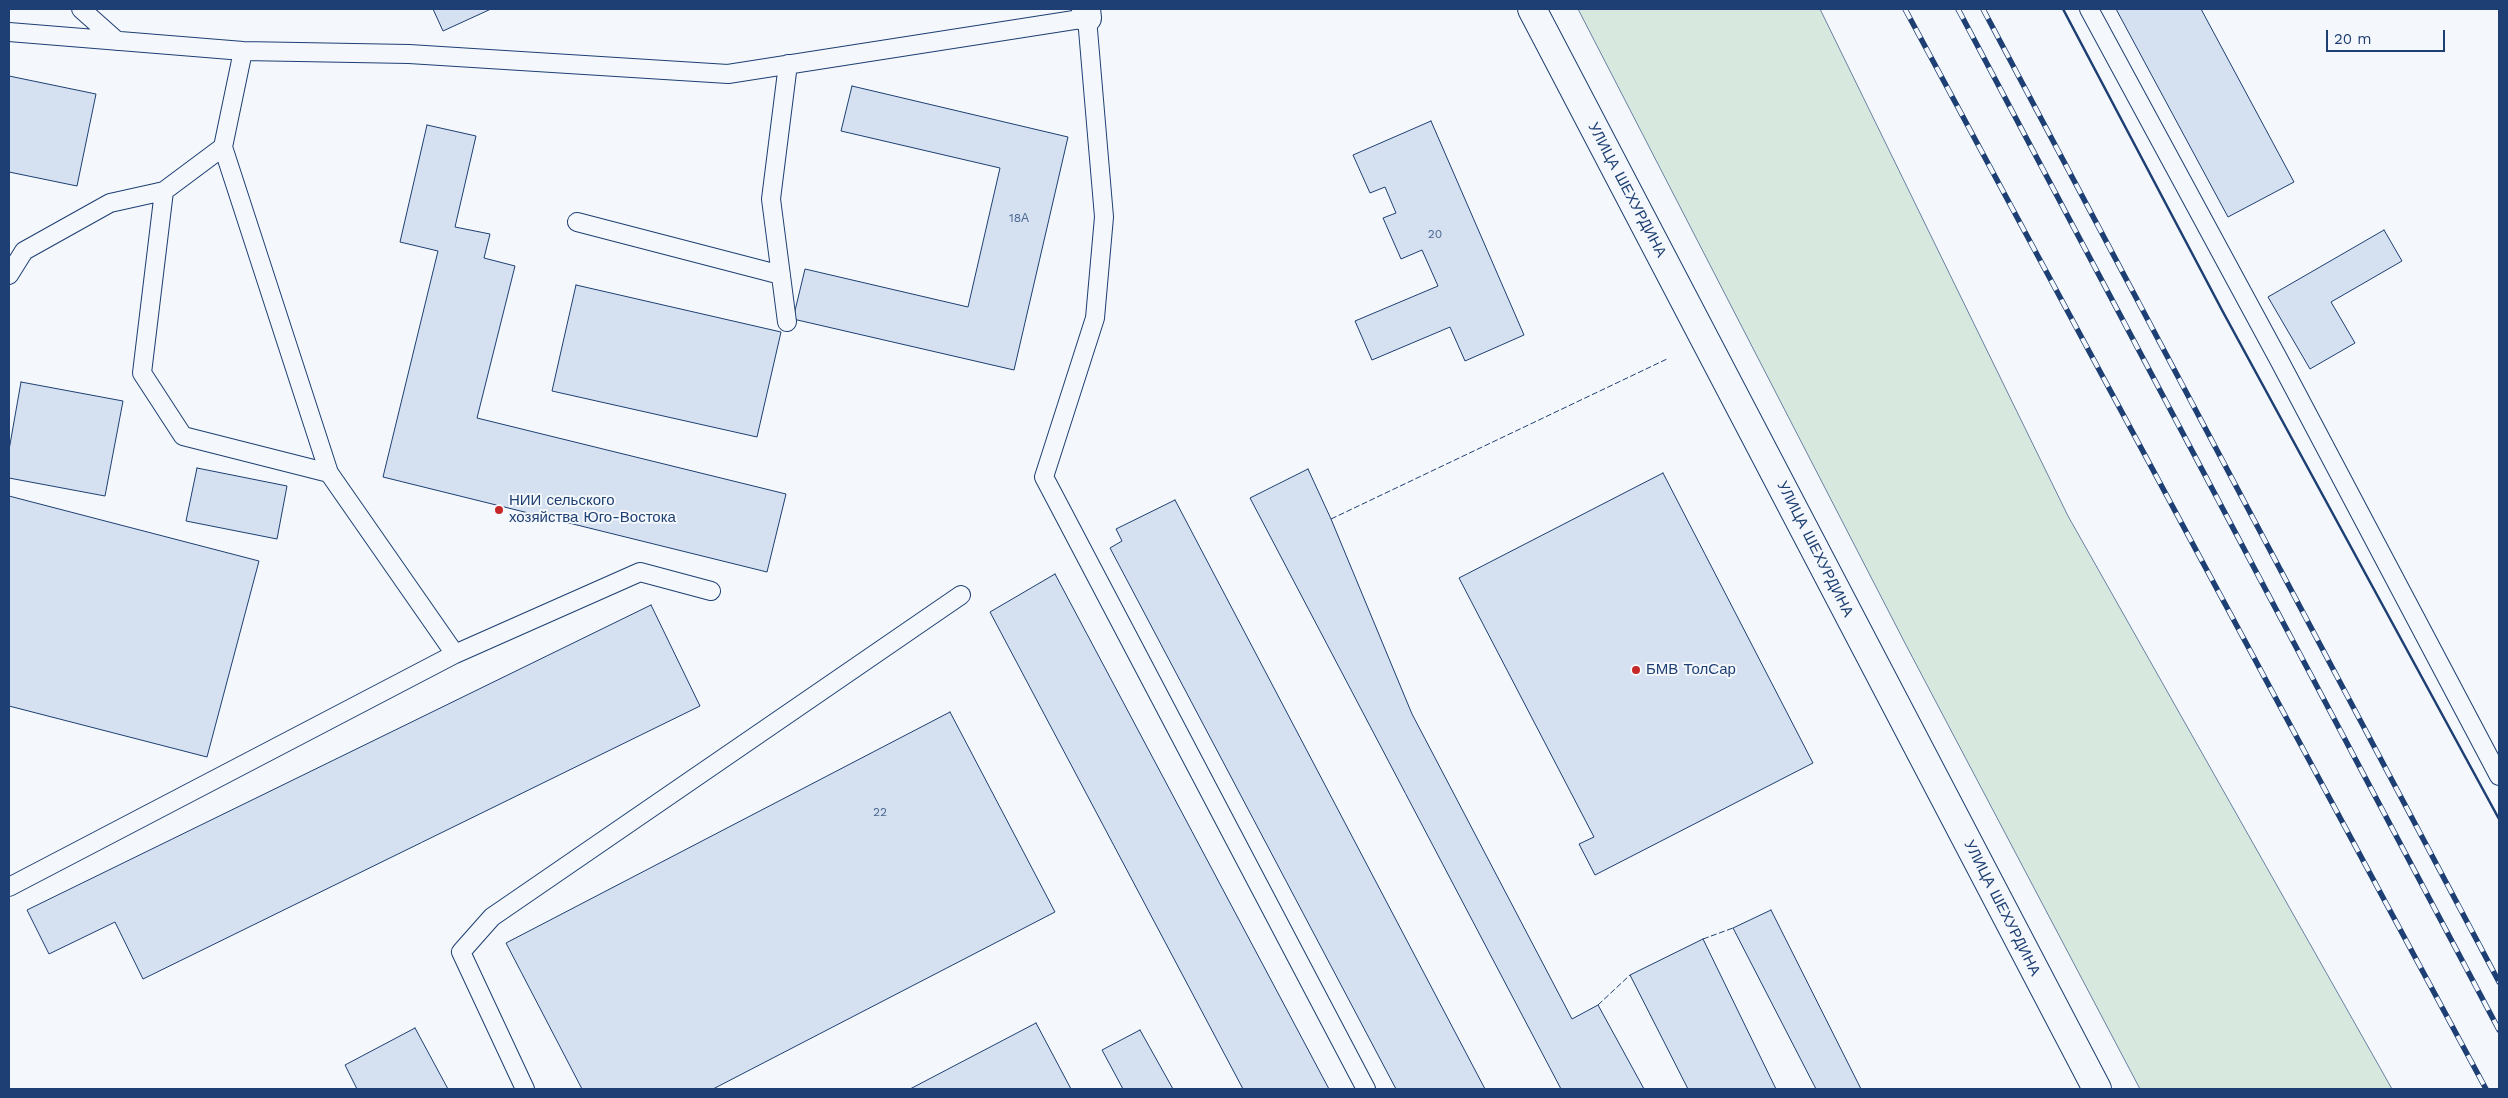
<!DOCTYPE html>
<html>
<head>
<meta charset="utf-8">
<style>
  body { margin:0 }
  #map { position:relative; width:2508px; height:1098px; overflow:hidden; background:#f4f7fb; font-family:"Work Sans",sans-serif }
  canvas { display:block }
  .frame { position:absolute; inset:0; border:10px solid #1d3f73; pointer-events:none }
  .scale { position:absolute; left:2326px; top:30px; width:119px; height:22px; box-sizing:border-box; border:2px solid #1d3f73; border-top:0; padding-left:6px; font-size:15px; line-height:18px; white-space:nowrap; color:#1d3f73; -webkit-text-stroke:4px #f4f7fb; paint-order:stroke }
</style>
</head>
<body>
<div id="map">
<canvas width="2508" height="1098"></canvas>
<div class="frame"></div>
<div class="scale">20 m</div>
</div>
<script>
const context = document.querySelector('canvas').getContext('2d');
context.lineJoin = 'round';
function fillPath(path, color) { context.fillStyle = color; context.fill(path, 'evenodd'); }
const shape = rows => new Path2D(rows.map(r => 'M' + r).join(''));
function trace(path, color, width, dash) { context.strokeStyle = color; context.lineWidth = width; context.lineCap = dash ? 'butt' : 'round'; context.setLineDash(dash || []); context.stroke(path); }
function drawText(font, color, halo, rows, align = 'center') {
  context.font = font + ' "Work Sans",sans-serif'; context.lineWidth = 4; context.setLineDash([]); context.textBaseline = 'middle'; context.strokeStyle = halo; context.fillStyle = color; for (const [text, x, y, turn = 0] of rows) {
    context.save(); context.translate(x, y); context.rotate((+turn || 0) * Math.PI / 180); context.textAlign = isNaN(turn) ? turn : align; if (halo) context.strokeText(text, 0, 0); context.fillText(text, 0, 0); context.restore();
  }
}
const green = shape([
  [1578,9,1820,9,2068,516,2392,1089,2140,1089,1907,647,1578,9]
]);
fillPath(green, '#d7e8df');
trace(green, '#687fa3', 1);
const building = shape([
  [433,9,491,9,443,31,433,9],
  [2116,9,2201,9,2294,182,2228,217,2116,9],
  [9,76,96,94,77,186,9,172,9,76],
  [852,86,1068,137,1014,370,793,319,805,269,968,307,1000,168,841,131,852,86],
  [1431,121,1524,335,1465,361,1450,327,1372,360,1355,321,1438,286,1422,250,1401,259,1383,218,1396,213,1385,187,1370,193,1353,155,1431,121],
  [427,125,476,136,455,227,490,234,484,258,515,266,477,418,786,494,767,572,383,477,438,251,400,242,427,125],
  [2384,230,2402,261,2331,302,2355,343,2310,369,2268,297,2384,230],
  [576,285,781,332,757,437,552,391,576,285],
  [21,382,123,401,105,496,9,478,9,450,21,382],
  [197,468,287,486,277,539,186,521,197,468],
  [1308,469,1331,519,1412,714,1572,1019,1598,1005,1644,1089,1561,1089,1250,498,1308,469],
  [1663,473,1813,763,1595,875,1579,844,1594,837,1459,578,1663,473],
  [9,496,259,561,207,757,9,706,9,496],
  [1175,500,1485,1089,1396,1089,1110,548,1122,541,1116,529,1175,500],
  [1055,574,1329,1089,1243,1089,990,612,1055,574],
  [651,605,700,706,143,979,115,922,49,954,27,910,651,605],
  [950,712,1055,912,713,1089,582,1089,506,943,950,712],
  [1771,910,1861,1089,1816,1089,1733,928,1771,910],
  [1703,939,1776,1089,1688,1089,1630,975,1703,939],
  [1036,1023,1071,1089,910,1089,1036,1023],
  [415,1028,448,1089,357,1089,345,1065,415,1028],
  [1140,1030,1173,1089,1123,1089,1102,1050,1140,1030]
]);
fillPath(building, '#d5e0f0');
trace(building, '#1d3f73', 1);
const service = shape([
  [81,9,117,41],
  [2089,9,2279,360,2499,776],
  [9,32,243,51,409,54,728,74,1087,18,1104,217,1095,318,1044,477,1366,1089],
  [223,147,329,473,183,436,142,373,164,191,223,147,243,51],
  [577,222,781,275],
  [9,275,24,251,110,203,164,191],
  [787,322,771,199,788,64],
  [329,473,455,654,640,572,711,591],
  [9,887,455,654],
  [525,1089,461,952,492,917,961,595]
]);
const minor = shape([
  [1086,9,1087,18]
]);
const primary = shape([
  [1532,9,2097,1089]
]);
trace(service, '#1d3f73', 20);
trace(minor, '#1d3f73', 30);
trace(primary, '#1d3f73', 30);
trace(service, '#f4f7fb', 18);
trace(minor, '#f4f7fb', 28);
trace(primary, '#f4f7fb', 28);
const rail = shape([
  [1905,9,2486,1089],
  [1958,9,2499,1030],
  [1983,9,2499,982]
]);
trace(rail, '#1d3f73', 5.5);
trace(rail, '#f4f7fb', 4, [11]);
trace(shape([
  [1331,519,1667,359],
  [1703,939,1733,928],
  [1598,1005,1630,975]
]), '#1d3f73', 1, [6, 2.5]);
trace(shape([
  [2063,9,2223,312,2499,819]
]), '#1d3f73', 2.5);
for (const [x, y, r, color] of [
  [499,510,5,"#c62828"],
  [1636,670,5,"#c62828"]
]) { const dot = new Path2D(); dot.arc(x, y, r, 0, 2 * Math.PI); context.fillStyle = color; context.fill(dot); trace(dot, '#f4f7fb', 2); }
drawText('12px', '#4b6792', null, [
  ["18А",1019,218],
  ["20",1435,234],
  ["22",880,812]
]);
drawText('15px', '#1d3f73', '#f4f7fb', [
  ["УЛИЦА ШЕХУРДИНА",1627,190,62],
  ["УЛИЦА ШЕХУРДИНА",1815,549,63],
  ["УЛИЦА ШЕХУРДИНА",2002,908,63]
]);
drawText('15px', '#1d3f73', '#f4f7fb', [
  ["НИИ сельского",509,501],
  ["хозяйства Юго-Востока",509,518],
  ["БМВ ТолСар",1646,670]
], 'left');
</script>
</body>
</html>
